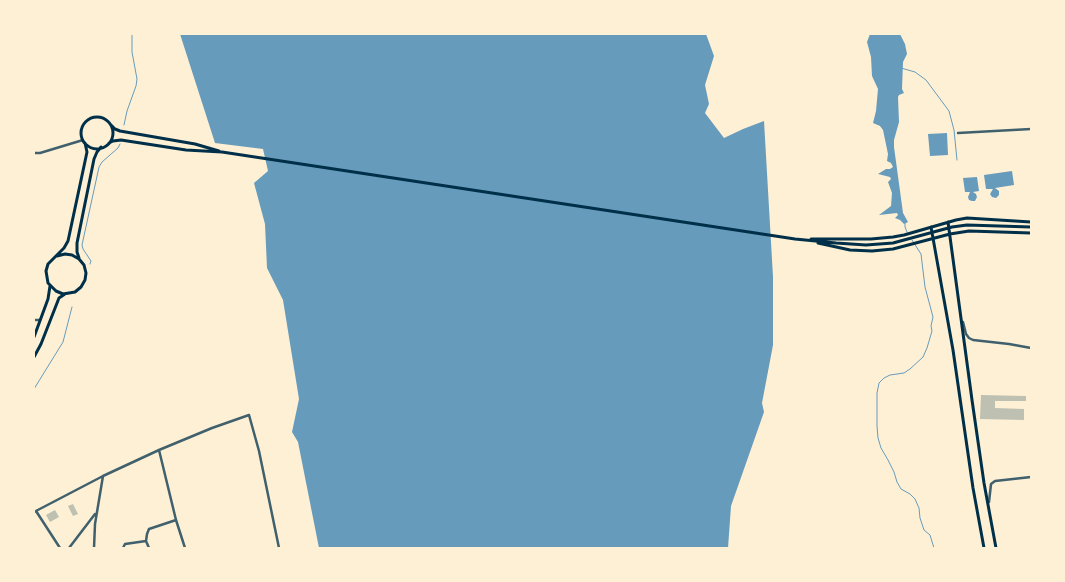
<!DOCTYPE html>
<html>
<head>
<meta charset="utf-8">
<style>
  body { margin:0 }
  #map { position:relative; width:1065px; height:582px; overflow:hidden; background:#fdf0d5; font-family:"PT Sans",sans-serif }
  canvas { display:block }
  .frame { position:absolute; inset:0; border:35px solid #fdf0d5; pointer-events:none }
</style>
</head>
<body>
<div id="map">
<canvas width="1065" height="582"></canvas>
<div class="frame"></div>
</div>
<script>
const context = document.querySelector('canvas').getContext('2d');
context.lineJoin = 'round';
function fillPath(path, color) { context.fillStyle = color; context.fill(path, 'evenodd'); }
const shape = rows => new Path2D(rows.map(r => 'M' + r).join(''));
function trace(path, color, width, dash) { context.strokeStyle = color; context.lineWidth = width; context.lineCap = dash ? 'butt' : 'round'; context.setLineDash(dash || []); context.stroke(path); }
fillPath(shape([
  [180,34,706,34,714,56,705,85,709,104,705,113,724,138,743,129,764,121,773,277,773,345,762,403,764,412,731,506,728,548,319,548,298,442,292,432,299,399,283,300,267,268,265,224,254,183,268,171,263,149,215,143],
  [870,34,900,34,905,44,907,54,903,62,902,89,904,93,899,95,898,97,899,122,894,140,894,147,903,213,908,222,904,224,900,220,895,218,898,215,897,213,879,215,891,206,892,193,888,182,891,179,890,177,878,174,886,169,890,169,893,167,891,163,887,161,888,154,883,130,880,126,873,123,876,111,878,89,872,76,871,57,867,42],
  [947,133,948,155,930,156,928,134],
  [1012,171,1014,185,995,188,999,191,999,195,996,198,992,197,990,194,993,189,986,189,984,175],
  [977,177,979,191,973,192,976,194,977,197,975,201,972,201,969,200,968,197,970,192,965,192,963,178]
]), '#669bbc');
trace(shape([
  [901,68,915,72,926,80,949,111,954,130,957,160],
  [124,125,127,111,136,86,137,79,132,52,132,34],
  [905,222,905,227,907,232],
  [912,240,921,254,925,287,933,317,931,326,932,331,927,348,923,357,910,369,904,373,890,375,884,378,879,383,877,393,877,426,878,438,881,448,888,460,894,472,897,482,901,489,910,494,915,499,919,508,920,518,924,530,930,535,934,548],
  [90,264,91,261,83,249,82,245,99,167,102,162,118,148,120,144],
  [34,389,63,342,72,307]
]), '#669bbc', 1);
fillPath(shape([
  [981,395,1026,396,1026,401,995,401,995,408,1024,409,1024,420,980,419],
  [73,504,78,514,73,516,68,506],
  [55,510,59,517,50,522,46,515]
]), '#bec0b2');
trace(shape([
  [958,133,1031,129],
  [34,153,40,153,83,140],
  [34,320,40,320],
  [963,322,966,334,969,338,973,340,1009,344,1031,348],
  [989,502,991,484,995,481,1031,477],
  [36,511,60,548],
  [34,512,103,476,159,450,212,428,249,415,259,451,279,548],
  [176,520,185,548],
  [69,548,95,514],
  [94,548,95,524,103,476],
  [123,548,125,544,146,541],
  [149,548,146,541,147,534,149,529,176,520,159,450]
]), '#3f606c', 2.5);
trace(shape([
  '81 133a16 16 0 1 1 32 0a16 16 0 1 1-32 0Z',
  [110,124,115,129,120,131,195,144,219,151],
  [109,143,113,141,121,140,186,150,222,152,795,239,836,243,866,245,893,243,952,227,967,225,1031,227],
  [948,222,972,400,984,483,996,548],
  [931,227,953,350,973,488,984,548],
  [811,239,871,239,893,237,904,235,956,220,967,218,1031,222],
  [818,243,850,250,872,251,893,249,950,234,969,231,1031,233],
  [57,256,65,254,72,255,79,259,84,265,86,273,85,280,81,287,75,292,63,294,56,291,48,283,46,271,48,264,64,248,68,241,87,152,85,143],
  [79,258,77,252,77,243,94,159,97,152,101,147],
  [34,337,48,299,50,286],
  [34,357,41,344,59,298,65,294]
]), '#003049', 3);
</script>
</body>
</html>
